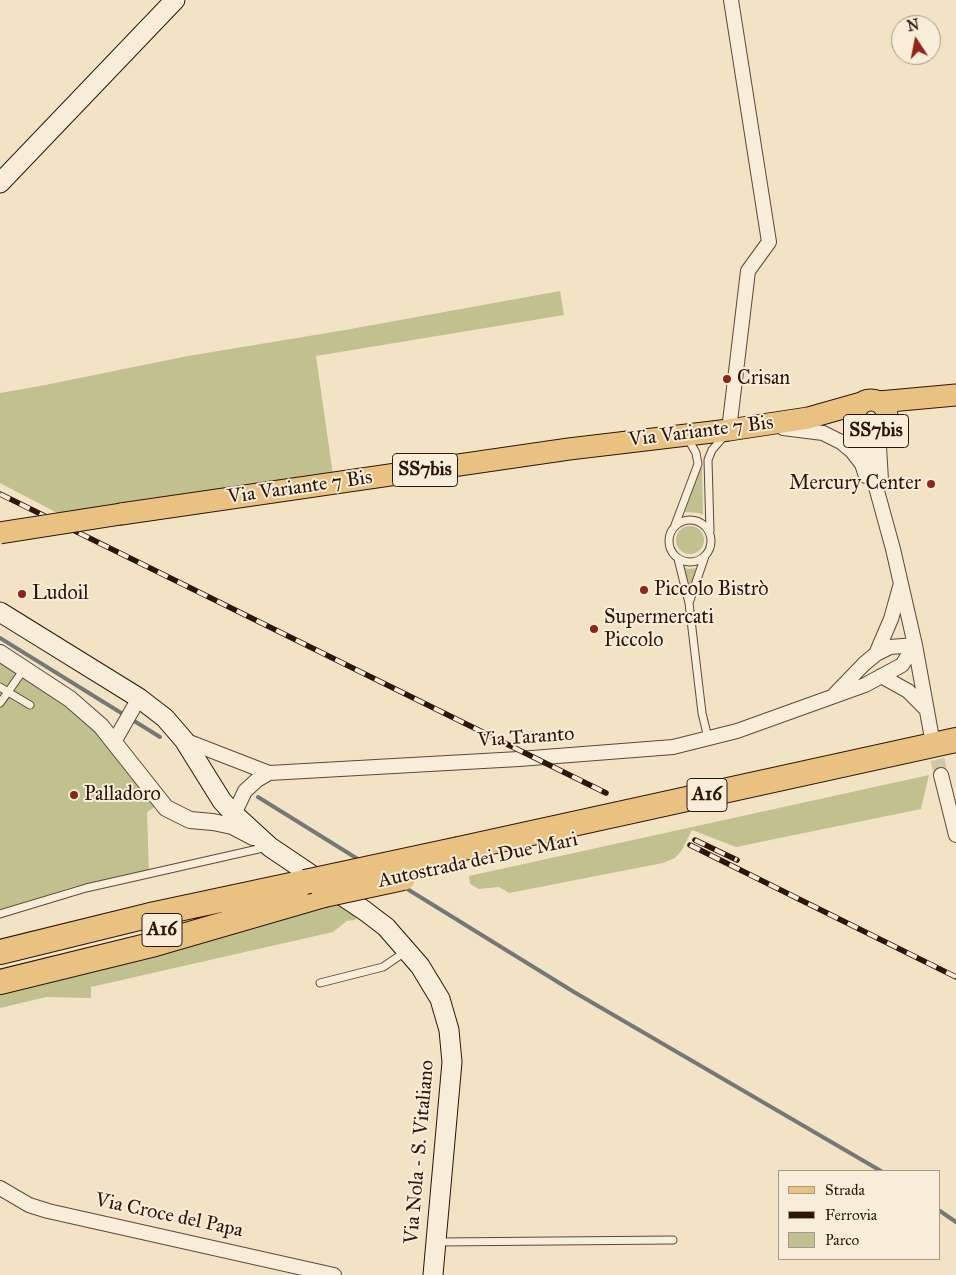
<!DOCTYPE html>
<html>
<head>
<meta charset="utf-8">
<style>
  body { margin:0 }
  #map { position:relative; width:956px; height:1275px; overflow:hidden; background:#f2e3c5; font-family:"IM FELL Great Primer",serif }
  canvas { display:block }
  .legend { position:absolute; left:778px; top:1170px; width:162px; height:90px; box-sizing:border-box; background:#f7edd9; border:1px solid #a69786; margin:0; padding:6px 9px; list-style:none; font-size:15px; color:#2d150a }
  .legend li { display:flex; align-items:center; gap:10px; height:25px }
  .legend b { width:25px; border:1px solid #a69786 }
  .north { position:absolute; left:891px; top:15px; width:50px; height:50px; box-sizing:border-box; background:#f7edd9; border:1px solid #a69786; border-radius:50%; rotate:349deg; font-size:14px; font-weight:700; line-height:20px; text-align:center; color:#2d150a }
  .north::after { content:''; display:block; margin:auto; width:18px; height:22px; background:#8f2418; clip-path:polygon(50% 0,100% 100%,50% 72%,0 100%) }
</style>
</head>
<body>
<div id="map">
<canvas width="956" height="1275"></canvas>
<ul class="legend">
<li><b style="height:6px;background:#e9c282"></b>Strada</li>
<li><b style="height:6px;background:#2d150a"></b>Ferrovia</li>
<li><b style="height:14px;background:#c1c190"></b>Parco</li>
</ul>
<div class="north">N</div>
</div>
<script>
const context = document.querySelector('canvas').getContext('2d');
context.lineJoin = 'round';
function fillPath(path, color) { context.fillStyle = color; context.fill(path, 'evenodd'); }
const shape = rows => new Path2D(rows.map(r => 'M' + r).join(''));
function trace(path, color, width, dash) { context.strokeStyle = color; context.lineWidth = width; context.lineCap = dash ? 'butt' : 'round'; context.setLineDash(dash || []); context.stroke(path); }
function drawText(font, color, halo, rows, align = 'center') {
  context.font = font + ' "IM FELL Great Primer",serif'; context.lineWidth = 4; context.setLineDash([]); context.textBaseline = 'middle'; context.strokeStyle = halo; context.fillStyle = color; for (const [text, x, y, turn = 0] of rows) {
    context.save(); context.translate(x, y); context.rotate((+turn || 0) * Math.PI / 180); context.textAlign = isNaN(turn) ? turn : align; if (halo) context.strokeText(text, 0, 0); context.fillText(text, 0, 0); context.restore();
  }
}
fillPath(shape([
  [560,291,564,315,316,356,333,475,61,515,0,483,0,393,40,386,188,356,345,330],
  [702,463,703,515,699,513,685,512],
  '676 540a14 14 0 1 1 28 0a14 14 0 1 1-28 0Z',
  [684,567,688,569,696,568,690,589],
  [0,660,79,712,156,806,147,812,149,872,72,887,0,911],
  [929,775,921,809,736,847,692,830,682,850,675,858,663,863,509,893,499,887,479,889,470,884,469,876],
  [342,903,358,916,355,920,347,921,333,932,91,987,91,998,46,997,0,1008,0,989]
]), '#c1c190');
trace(shape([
  [0,638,160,737],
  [258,797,361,861],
  [404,887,574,992,881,1171],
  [940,1211,956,1222]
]), '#737977', 4);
trace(shape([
  [933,739,941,775]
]), '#d4c4a9', 14, [14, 7]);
const service = shape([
  '669 541a21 21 0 1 1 42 0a21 21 0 1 1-42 0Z',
  [675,525,698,464,696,453,687,437],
  [710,531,708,460,712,450,725,435],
  [678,559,689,603,705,556],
  [689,603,702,713,708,738],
  [0,687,8,692,24,669],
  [0,703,8,692,30,705],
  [0,914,86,888,267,847],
  [320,983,383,967,405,952],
  [438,1242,673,1240]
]);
const minor = shape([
  [783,428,823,433,841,442,852,451,862,464,866,476],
  [860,429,893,549,915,645,931,733],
  [729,430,748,271,769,242,731,0],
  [881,480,879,447,883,427],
  [876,654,891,619,900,587],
  [881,676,908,691,927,710],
  [835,694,864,664,876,654,890,647,915,645],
  [184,740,269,773],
  [114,742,139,698],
  [941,775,956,835],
  [234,814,245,791,257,780,269,773,519,759,673,747,737,731,865,685,902,665,915,645],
  [0,1188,29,1205,48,1211,334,1275]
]);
const tertiary = shape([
  [0,653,70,699,101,726,166,808,190,820,213,822,232,826,253,837]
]);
const secondary = shape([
  [0,183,175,0],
  [0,612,139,698,165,718,184,740,222,801,234,814,270,847,365,911,386,927,420,966,440,999,449,1030,452,1062,433,1275]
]);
const primary = shape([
  '855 416a16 16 0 1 1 32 0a16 16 0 1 1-32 0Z',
  [879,402,956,395],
  [121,514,569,449,729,430,808,418,861,403]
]);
const motorway = shape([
  [459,849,956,740],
  [0,952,155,914,305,882],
  [0,982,155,944,324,895]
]);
trace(service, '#5e4839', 9);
trace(minor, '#5e4839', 16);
trace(tertiary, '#5e4839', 18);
trace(secondary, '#2d150a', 21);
trace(primary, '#2d150a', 23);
trace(motorway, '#2d150a', 26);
trace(service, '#f7edd9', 7);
trace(minor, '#f7edd9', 14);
trace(tertiary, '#f7edd9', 16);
trace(secondary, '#f7edd9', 19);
trace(primary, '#e9c282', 21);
trace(motorway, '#e9c282', 24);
const rail = shape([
  [0,494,606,793],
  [695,840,737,860],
  [690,845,956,977]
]);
trace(rail, '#2d150a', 5.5);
trace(rail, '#f7edd9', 4, [11]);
const primaryBridge = shape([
  [0,533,121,514]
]);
const motorwayBridge = shape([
  [305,882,459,849],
  [324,895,403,878]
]);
trace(primaryBridge, '#2d150a', 23, []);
trace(motorwayBridge, '#2d150a', 26, []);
trace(primaryBridge, '#e9c282', 21);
trace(motorwayBridge, '#e9c282', 24);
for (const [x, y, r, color] of [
  [727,379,5,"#8f2418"],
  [931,484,5,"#8f2418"],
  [644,590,5,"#8f2418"],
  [22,594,5,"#8f2418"],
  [594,629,5,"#8f2418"],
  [74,795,5,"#8f2418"]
]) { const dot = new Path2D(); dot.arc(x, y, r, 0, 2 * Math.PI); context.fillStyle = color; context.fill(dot); trace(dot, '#f7edd9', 2); }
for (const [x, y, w] of [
  [876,431,65],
  [425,470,65],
  [707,795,40],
  [162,930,40]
]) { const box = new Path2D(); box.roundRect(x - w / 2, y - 16.5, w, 33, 4); context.fillStyle = '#f7edd9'; context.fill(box); trace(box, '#2d150a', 1); }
drawText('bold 19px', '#2d150a', null, [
  ["SS7bis",876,431],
  ["SS7bis",425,470],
  ["A16",707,795],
  ["A16",162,930]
]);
drawText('20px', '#2d150a', '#f7edd9', [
  ["Crisan",737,379],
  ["Mercury Center",921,484,"right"],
  ["Piccolo Bistrò",654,590],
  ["Ludoil",32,594],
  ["Supermercati",604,618],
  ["Piccolo",604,641],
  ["Palladoro",84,795]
], 'left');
drawText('20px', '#2d150a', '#f7edd9', [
  ["Via Variante 7 Bis",701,432,-7],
  ["Via Variante 7 Bis",300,488,-8],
  ["Via Taranto",526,738,-4],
  ["Autostrada dei Due Mari",478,861,-12],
  ["Via Nola - S. Vitaliano",420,1152,-85],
  ["Via Croce del Papa",169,1216,12]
]);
</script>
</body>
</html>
